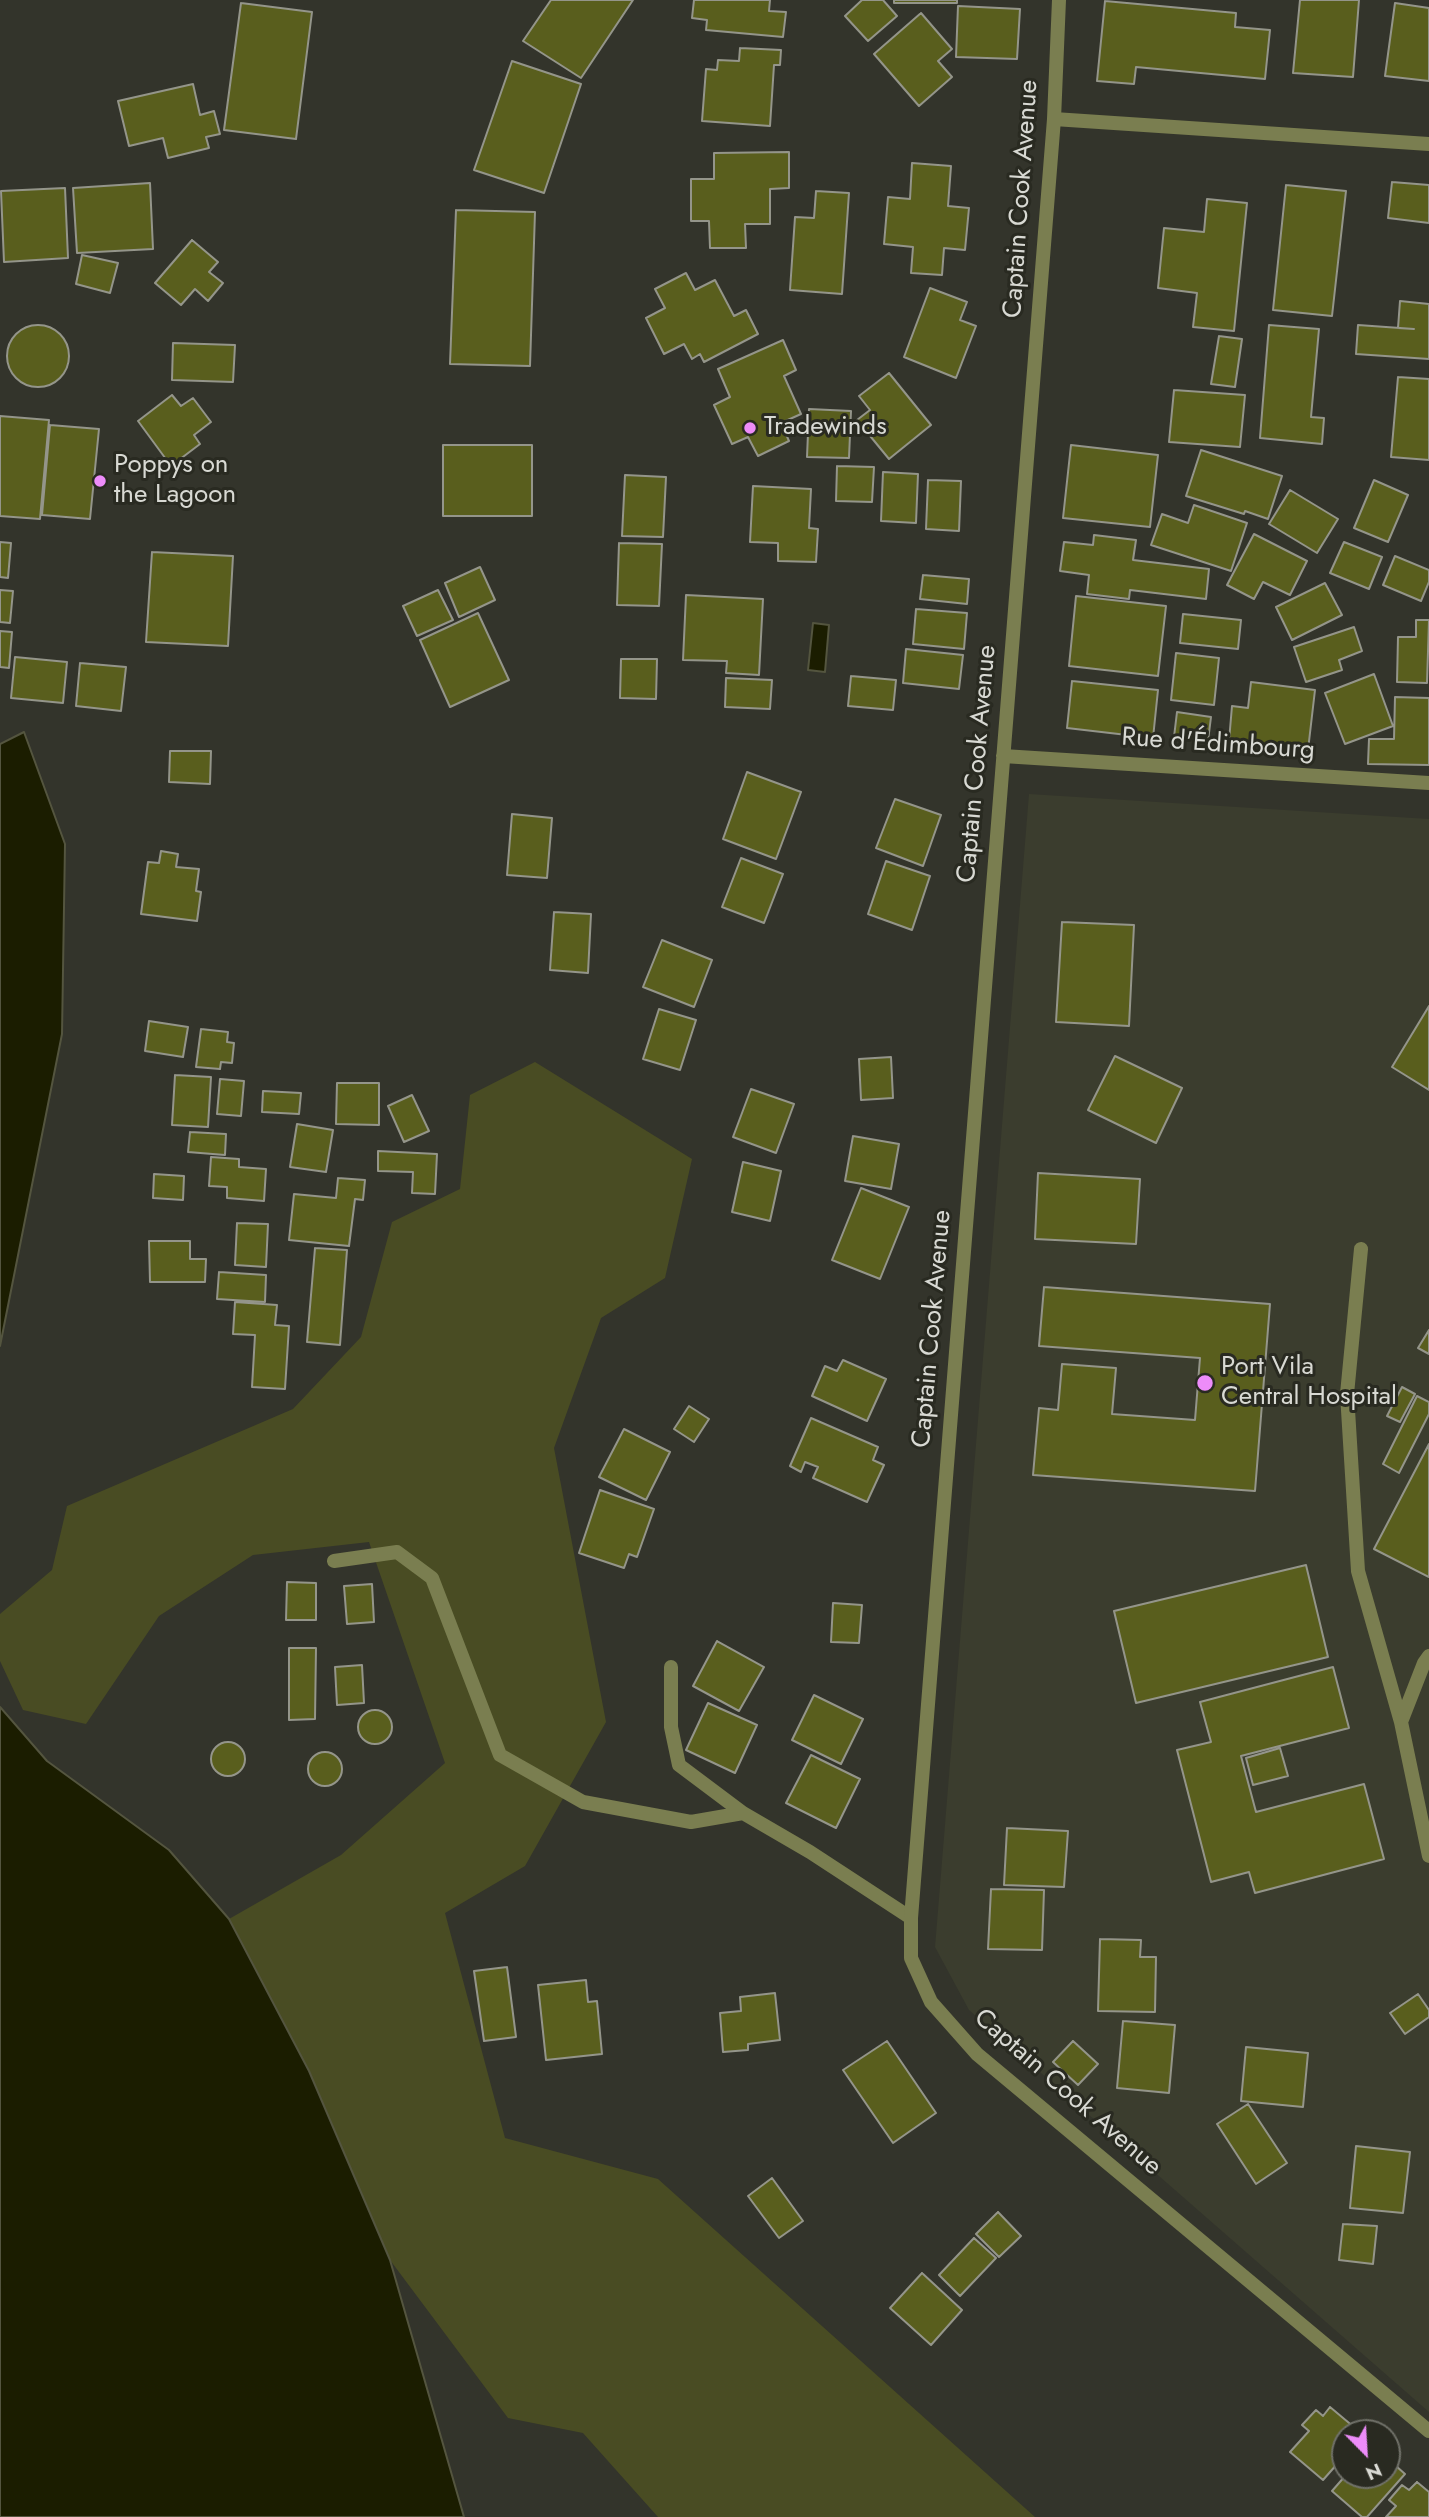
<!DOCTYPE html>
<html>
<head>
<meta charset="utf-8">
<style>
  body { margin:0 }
  #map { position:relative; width:1429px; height:2517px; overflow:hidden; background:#33342b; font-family:Jost,sans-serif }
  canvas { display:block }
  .north { position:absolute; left:1331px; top:2419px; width:70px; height:70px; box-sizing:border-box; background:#292a21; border:2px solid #6f7068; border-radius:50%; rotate:156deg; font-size:19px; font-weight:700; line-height:28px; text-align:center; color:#d8d9d3 }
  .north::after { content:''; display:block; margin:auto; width:24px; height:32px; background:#ed8cf9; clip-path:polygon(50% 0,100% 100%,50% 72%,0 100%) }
</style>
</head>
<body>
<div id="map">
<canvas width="1429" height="2517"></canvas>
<div class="north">N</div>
</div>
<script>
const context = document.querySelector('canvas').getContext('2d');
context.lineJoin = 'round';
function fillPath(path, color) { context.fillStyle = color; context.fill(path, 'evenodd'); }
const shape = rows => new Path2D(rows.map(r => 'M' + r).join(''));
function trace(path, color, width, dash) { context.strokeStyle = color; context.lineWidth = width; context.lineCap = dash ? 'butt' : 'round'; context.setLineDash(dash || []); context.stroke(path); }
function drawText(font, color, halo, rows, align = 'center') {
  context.font = font + ' Jost,sans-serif'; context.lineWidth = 6; context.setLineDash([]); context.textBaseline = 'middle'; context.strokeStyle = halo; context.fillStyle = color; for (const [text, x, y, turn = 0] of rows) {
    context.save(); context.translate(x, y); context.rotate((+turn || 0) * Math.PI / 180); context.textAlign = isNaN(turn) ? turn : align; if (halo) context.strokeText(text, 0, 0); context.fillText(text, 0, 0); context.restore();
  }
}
fillPath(shape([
  [1029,794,1429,819,1429,2412,969,2010,935,1947]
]), '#3b3d2e');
fillPath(shape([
  [535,1062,692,1159,665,1278,601,1318,554,1448,606,1722,525,1866,445,1913,505,2138,658,2179,1035,2517,658,2517,583,2433,508,2418,390,2260,309,2071,229,1919,341,1855,445,1763,369,1542,253,1555,159,1616,86,1724,23,1710,0,1661,0,1614,52,1570,67,1506,293,1409,361,1337,392,1222,460,1189,470,1095]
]), '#494c23');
const water = shape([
  [813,623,829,625,825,672,808,670,813,623],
  [24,732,65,844,62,1034,0,1346,0,744,24,732],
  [0,1707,47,1761,169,1850,229,1919,309,2071,390,2260,464,2517,0,2517,0,1707]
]);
fillPath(water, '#1b1d00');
trace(water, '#54553f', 2);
const building = shape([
  [551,0,633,0,581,78,523,41,551,0],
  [694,0,770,0,769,11,786,12,783,37,706,30,707,20,692,18,694,0],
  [862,0,883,0,897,16,868,41,845,16,862,0],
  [894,0,957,0,957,3,894,3,894,0],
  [1300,0,1359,0,1353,77,1293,73,1300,0],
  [1105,1,1236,13,1235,27,1270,30,1265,79,1136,67,1134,84,1097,81,1105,1],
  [241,3,312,12,296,139,224,130,241,3],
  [1395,3,1429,8,1429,81,1385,76,1395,3],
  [958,6,1020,9,1017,59,956,57,958,6],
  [921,13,952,49,938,61,952,77,919,106,874,54,921,13],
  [740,48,781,50,780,65,774,65,770,126,702,121,706,69,717,70,718,60,739,61,740,48],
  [512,61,581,84,544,193,474,170,512,61],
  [193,84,200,115,214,111,220,134,206,137,209,148,168,158,163,138,129,146,118,101,193,84],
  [789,152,789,188,770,189,770,224,745,224,746,248,710,248,709,221,691,221,691,179,714,179,714,153,789,152],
  [912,163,951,166,948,206,969,208,965,250,944,248,942,275,911,273,913,247,884,244,888,197,910,199,912,163],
  [1392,182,1429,185,1429,223,1388,218,1392,182],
  [150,183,153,249,77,253,73,188,150,183],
  [1286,185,1346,191,1332,316,1273,310,1286,185],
  [65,188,68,258,4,262,1,191,65,188],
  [816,191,849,193,842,294,790,290,795,217,814,218,816,191],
  [1207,199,1247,203,1234,331,1193,327,1197,293,1158,288,1164,228,1204,232,1207,199],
  [456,210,535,212,530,366,450,364,456,210],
  [192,240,218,262,209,272,223,283,208,301,195,289,181,305,155,283,192,240],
  [82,255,118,263,110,293,76,284,82,255],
  [686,273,695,290,715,280,734,316,746,310,758,334,704,362,700,354,692,359,684,344,664,354,646,318,665,308,655,289,686,273],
  [930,288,967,302,960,320,976,326,956,378,904,357,930,288],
  [1400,301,1429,304,1429,359,1356,354,1358,325,1414,329,1398,328,1400,301],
  '7 356a31 31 0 1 1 62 0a31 31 0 1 1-62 0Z',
  [1269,325,1319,329,1311,417,1324,418,1322,444,1260,438,1269,325],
  [1219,336,1242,339,1235,387,1211,384,1219,336],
  [783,340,796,370,784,376,801,414,781,423,789,441,758,456,748,437,732,444,714,405,730,397,718,369,783,340],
  [173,343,235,345,233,382,172,380,173,343],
  [889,373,931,425,889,459,857,420,870,410,859,396,889,373],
  [1398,377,1429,379,1429,460,1391,457,1398,377],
  [1174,390,1245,395,1240,447,1169,442,1174,390],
  [172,395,181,406,193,398,211,422,194,435,200,444,171,466,138,421,172,395],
  [809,409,851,411,849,458,807,457,809,409],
  [0,416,49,420,40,519,0,516,0,416],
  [50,425,99,429,90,519,42,515,50,425],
  [443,445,532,445,532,516,443,516,443,445],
  [1071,445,1158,455,1150,527,1063,518,1071,445],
  [1201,450,1282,476,1268,519,1245,511,1244,514,1186,496,1201,450],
  [837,466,874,467,872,502,836,501,837,466],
  [883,472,918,474,916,523,881,521,883,472],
  [625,475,666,477,663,537,622,536,625,475],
  [928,480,961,481,959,531,926,529,928,480],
  [1374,480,1408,495,1388,542,1354,528,1374,480],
  [753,486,811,489,809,528,818,529,816,562,778,561,778,543,750,542,753,486],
  [1290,490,1338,519,1317,553,1269,524,1290,490],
  [1194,505,1247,523,1231,571,1151,545,1162,514,1188,523,1194,505],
  [1254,534,1307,561,1290,595,1263,582,1254,599,1227,585,1254,534],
  [1094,535,1136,540,1133,560,1209,569,1206,599,1130,590,1129,599,1087,594,1089,575,1060,571,1064,542,1093,545,1094,535],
  [0,542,11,543,8,578,0,577,0,542],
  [1344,542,1382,557,1369,589,1330,573,1344,542],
  [619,543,662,544,659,606,617,605,619,543],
  [152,552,233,556,228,646,146,642,152,552],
  [1395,556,1429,570,1429,582,1421,601,1383,585,1395,556],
  [480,567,495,600,459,617,445,583,480,567],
  [923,575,969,579,967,604,920,599,923,575],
  [1325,583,1342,615,1292,640,1276,607,1325,583],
  [0,590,13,591,10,623,0,622,0,590],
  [438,590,453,620,417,636,403,606,438,590],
  [686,595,763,599,759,675,726,673,727,661,683,660,686,595],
  [1076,596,1166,606,1158,676,1069,666,1076,596],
  [916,609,967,613,964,649,913,644,916,609],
  [478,613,509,680,450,707,420,640,478,613],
  [1183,614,1241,620,1238,649,1180,643,1183,614],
  [1416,620,1429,620,1427,683,1397,682,1398,637,1416,637,1416,620],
  [1354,627,1362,651,1339,660,1342,670,1306,682,1294,647,1354,627],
  [0,631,12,632,9,668,0,667,0,631],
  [906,649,963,655,959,689,903,683,906,649],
  [1176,653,1219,658,1214,705,1171,700,1176,653],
  [15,657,67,662,63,703,11,698,15,657],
  [621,659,657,659,656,699,620,698,621,659],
  [80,663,126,667,121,711,76,706,80,663],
  [1374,674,1393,726,1345,744,1325,693,1374,674],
  [851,676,896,680,893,710,848,706,851,676],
  [726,678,772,680,770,709,725,707,726,678],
  [1072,681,1158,690,1153,738,1067,728,1072,681],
  [1251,682,1315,690,1308,750,1229,741,1232,706,1248,708,1251,682],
  [1395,697,1429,698,1429,765,1368,764,1369,739,1394,739,1395,697],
  [1177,712,1211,717,1208,741,1174,737,1177,712],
  [170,751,211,751,210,784,169,782,170,751],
  [747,772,801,792,776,859,723,839,747,772],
  [895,799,941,815,923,866,876,848,895,799],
  [512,814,552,818,547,878,507,875,512,814],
  [161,851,178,854,176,867,199,869,196,891,201,892,197,921,141,914,148,862,159,863,161,851],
  [741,858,783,874,764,923,722,907,741,858],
  [886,861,930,876,912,930,868,914,886,861],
  [554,912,591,914,588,973,550,970,554,912],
  [1062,922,1134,925,1129,1026,1056,1022,1062,922],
  [662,940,712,960,694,1007,643,987,662,940],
  [1429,1006,1429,1090,1392,1067,1429,1006],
  [659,1009,696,1020,680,1070,643,1059,659,1009],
  [149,1021,188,1027,183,1057,145,1051,149,1021],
  [201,1029,228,1032,227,1042,234,1043,232,1063,221,1062,220,1069,196,1067,201,1029],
  [1115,1056,1182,1088,1156,1143,1088,1110,1115,1056],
  [891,1057,893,1098,861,1100,859,1059,891,1057],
  [175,1075,211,1077,208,1127,172,1125,175,1075],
  [220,1079,244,1081,241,1116,217,1114,220,1079],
  [337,1083,379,1083,379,1125,336,1124,337,1083],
  [751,1089,794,1104,776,1153,733,1137,751,1089],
  [263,1091,301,1093,299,1114,262,1112,263,1091],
  [412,1095,429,1131,404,1142,388,1106,412,1095],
  [297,1124,333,1130,326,1172,290,1167,297,1124],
  [190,1132,226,1134,225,1155,188,1152,190,1132],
  [853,1136,899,1144,891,1189,845,1181,853,1136],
  [378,1151,437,1154,435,1194,412,1193,413,1172,378,1171,378,1151],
  [211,1157,239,1159,239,1167,266,1169,264,1201,227,1198,227,1187,209,1186,211,1157],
  [743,1162,781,1171,770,1221,732,1212,743,1162],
  [1038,1173,1140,1179,1136,1244,1035,1239,1038,1173],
  [154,1174,184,1176,183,1200,153,1198,154,1174],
  [338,1178,365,1180,363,1200,355,1199,349,1246,289,1240,294,1194,336,1198,338,1178],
  [861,1188,909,1207,880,1279,832,1260,861,1188],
  [237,1223,268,1224,266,1267,235,1265,237,1223],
  [149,1241,190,1241,190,1259,206,1259,205,1282,150,1282,149,1241],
  [315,1248,347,1250,340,1345,307,1342,315,1248],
  [219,1272,266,1275,265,1302,217,1299,219,1272],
  [1044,1287,1270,1304,1255,1491,1033,1475,1039,1408,1058,1410,1062,1364,1116,1368,1112,1414,1195,1420,1200,1358,1039,1346,1044,1287],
  [235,1302,277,1305,275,1325,289,1326,285,1389,252,1387,255,1335,233,1334,235,1302],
  [1429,1330,1429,1354,1418,1348,1429,1330],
  [843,1360,886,1379,867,1421,812,1396,825,1366,837,1371,843,1360],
  [1402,1387,1415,1394,1400,1422,1387,1416,1402,1387],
  [1417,1396,1429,1402,1429,1414,1399,1473,1383,1464,1417,1396],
  [689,1406,709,1419,694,1442,674,1429,689,1406],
  [811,1418,878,1447,873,1460,884,1465,867,1502,813,1478,818,1467,805,1462,801,1472,790,1466,811,1418],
  [624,1429,670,1452,646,1500,599,1477,624,1429],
  [1429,1444,1429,1577,1374,1549,1429,1444],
  [600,1490,654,1509,637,1557,629,1554,624,1568,579,1553,600,1490],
  [1306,1565,1328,1657,1136,1703,1114,1611,1306,1565],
  [287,1582,316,1583,316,1620,286,1620,287,1582],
  [372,1584,374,1622,347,1624,344,1586,372,1584],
  [833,1603,862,1605,859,1643,831,1642,833,1603],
  [717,1641,764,1667,739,1711,693,1686,717,1641],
  [289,1648,316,1648,315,1719,289,1720,289,1648],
  [362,1665,364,1703,337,1705,335,1667,362,1665],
  [1333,1667,1349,1728,1241,1756,1256,1812,1364,1784,1384,1859,1255,1893,1249,1872,1211,1882,1177,1750,1211,1742,1200,1702,1333,1667],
  [814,1695,863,1719,841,1764,792,1740,814,1695],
  [708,1703,757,1725,735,1773,686,1750,708,1703],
  '358 1727a17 17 0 1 1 34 0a17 17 0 1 1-34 0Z',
  '211 1759a17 17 0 1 1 34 0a17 17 0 1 1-34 0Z',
  [1280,1748,1288,1776,1253,1785,1246,1758,1280,1748],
  '308 1769a17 17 0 1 1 34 0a17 17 0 1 1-34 0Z',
  [811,1755,860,1779,836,1828,786,1803,811,1755],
  [1007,1828,1068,1831,1064,1887,1004,1885,1007,1828],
  [991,1889,1044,1890,1042,1950,988,1949,991,1889],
  [1100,1939,1141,1940,1140,1957,1156,1957,1155,2012,1098,2011,1100,1939],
  [507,1967,516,2037,484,2041,474,1971,507,1967],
  [586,1980,588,2002,597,2001,602,2054,546,2060,538,1985,586,1980],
  [775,1993,780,2040,748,2044,748,2050,723,2052,720,2013,741,2011,740,1997,775,1993],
  [1418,1994,1429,2010,1429,2017,1405,2034,1390,2013,1418,1994],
  [1123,2021,1175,2025,1169,2093,1117,2088,1123,2021],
  [887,2041,936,2113,893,2143,843,2070,887,2041],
  [1073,2041,1098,2064,1078,2085,1053,2062,1073,2041],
  [1246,2047,1308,2053,1303,2107,1241,2101,1246,2047],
  [1248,2104,1287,2163,1256,2184,1217,2124,1248,2104],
  [1356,2146,1410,2152,1403,2213,1350,2208,1356,2146],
  [772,2178,803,2221,779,2238,748,2196,772,2178],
  [998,2212,1021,2236,999,2257,976,2234,998,2212],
  [1343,2224,1377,2226,1373,2264,1339,2260,1343,2224],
  [974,2238,996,2258,960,2296,939,2275,974,2238],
  [922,2273,962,2310,931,2345,890,2308,922,2273],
  [1330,2407,1361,2433,1345,2433,1345,2455,1323,2480,1290,2452,1309,2431,1302,2425,1316,2410,1323,2416,1330,2407],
  [1387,2458,1405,2474,1367,2517,1362,2517,1332,2491,1346,2475,1387,2475,1387,2458],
  [1417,2482,1429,2492,1429,2517,1386,2517,1396,2506,1389,2500,1402,2485,1409,2490,1417,2482]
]);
fillPath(building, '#595e1d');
trace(building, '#94958a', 2);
trace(shape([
  [1361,1249,1347,1394,1358,1571,1401,1722],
  [334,1561,397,1552,432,1578,500,1755,583,1802,691,1822,743,1813],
  [1429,1656,1424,1663,1401,1722,1429,1856],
  [671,1667,671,1727,679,1765,743,1813,810,1852,911,1918]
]), '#7a7e50', 14);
trace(shape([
  [1059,0,1054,119,911,1918,911,1958,931,2002,977,2054,1429,2431],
  [1054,119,1429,144],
  [1003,756,1429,783]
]), '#7a7e50', 14);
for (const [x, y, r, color] of [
  [750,428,7,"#ed8cf9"],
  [100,481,7,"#ed8cf9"],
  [1205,1383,9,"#ed8cf9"]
]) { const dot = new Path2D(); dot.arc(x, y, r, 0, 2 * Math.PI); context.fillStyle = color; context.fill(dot); trace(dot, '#292a21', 2.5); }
drawText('26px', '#d8d9d3', '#292a21', [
  ["Captain Cook Avenue",1022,199,-86],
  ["Rue d'Édimbourg",1218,745,4],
  ["Captain Cook Avenue",978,764,-85],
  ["Captain Cook Avenue",933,1329,-85],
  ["Captain Cook Avenue",1067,2093,41]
]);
drawText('26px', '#d8d9d3', '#292a21', [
  ["Tradewinds",764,428],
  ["Poppys on",114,466],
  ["the Lagoon",114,496],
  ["Port Vila",1221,1368],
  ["Central Hospital",1221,1398]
], 'left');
</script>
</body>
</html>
